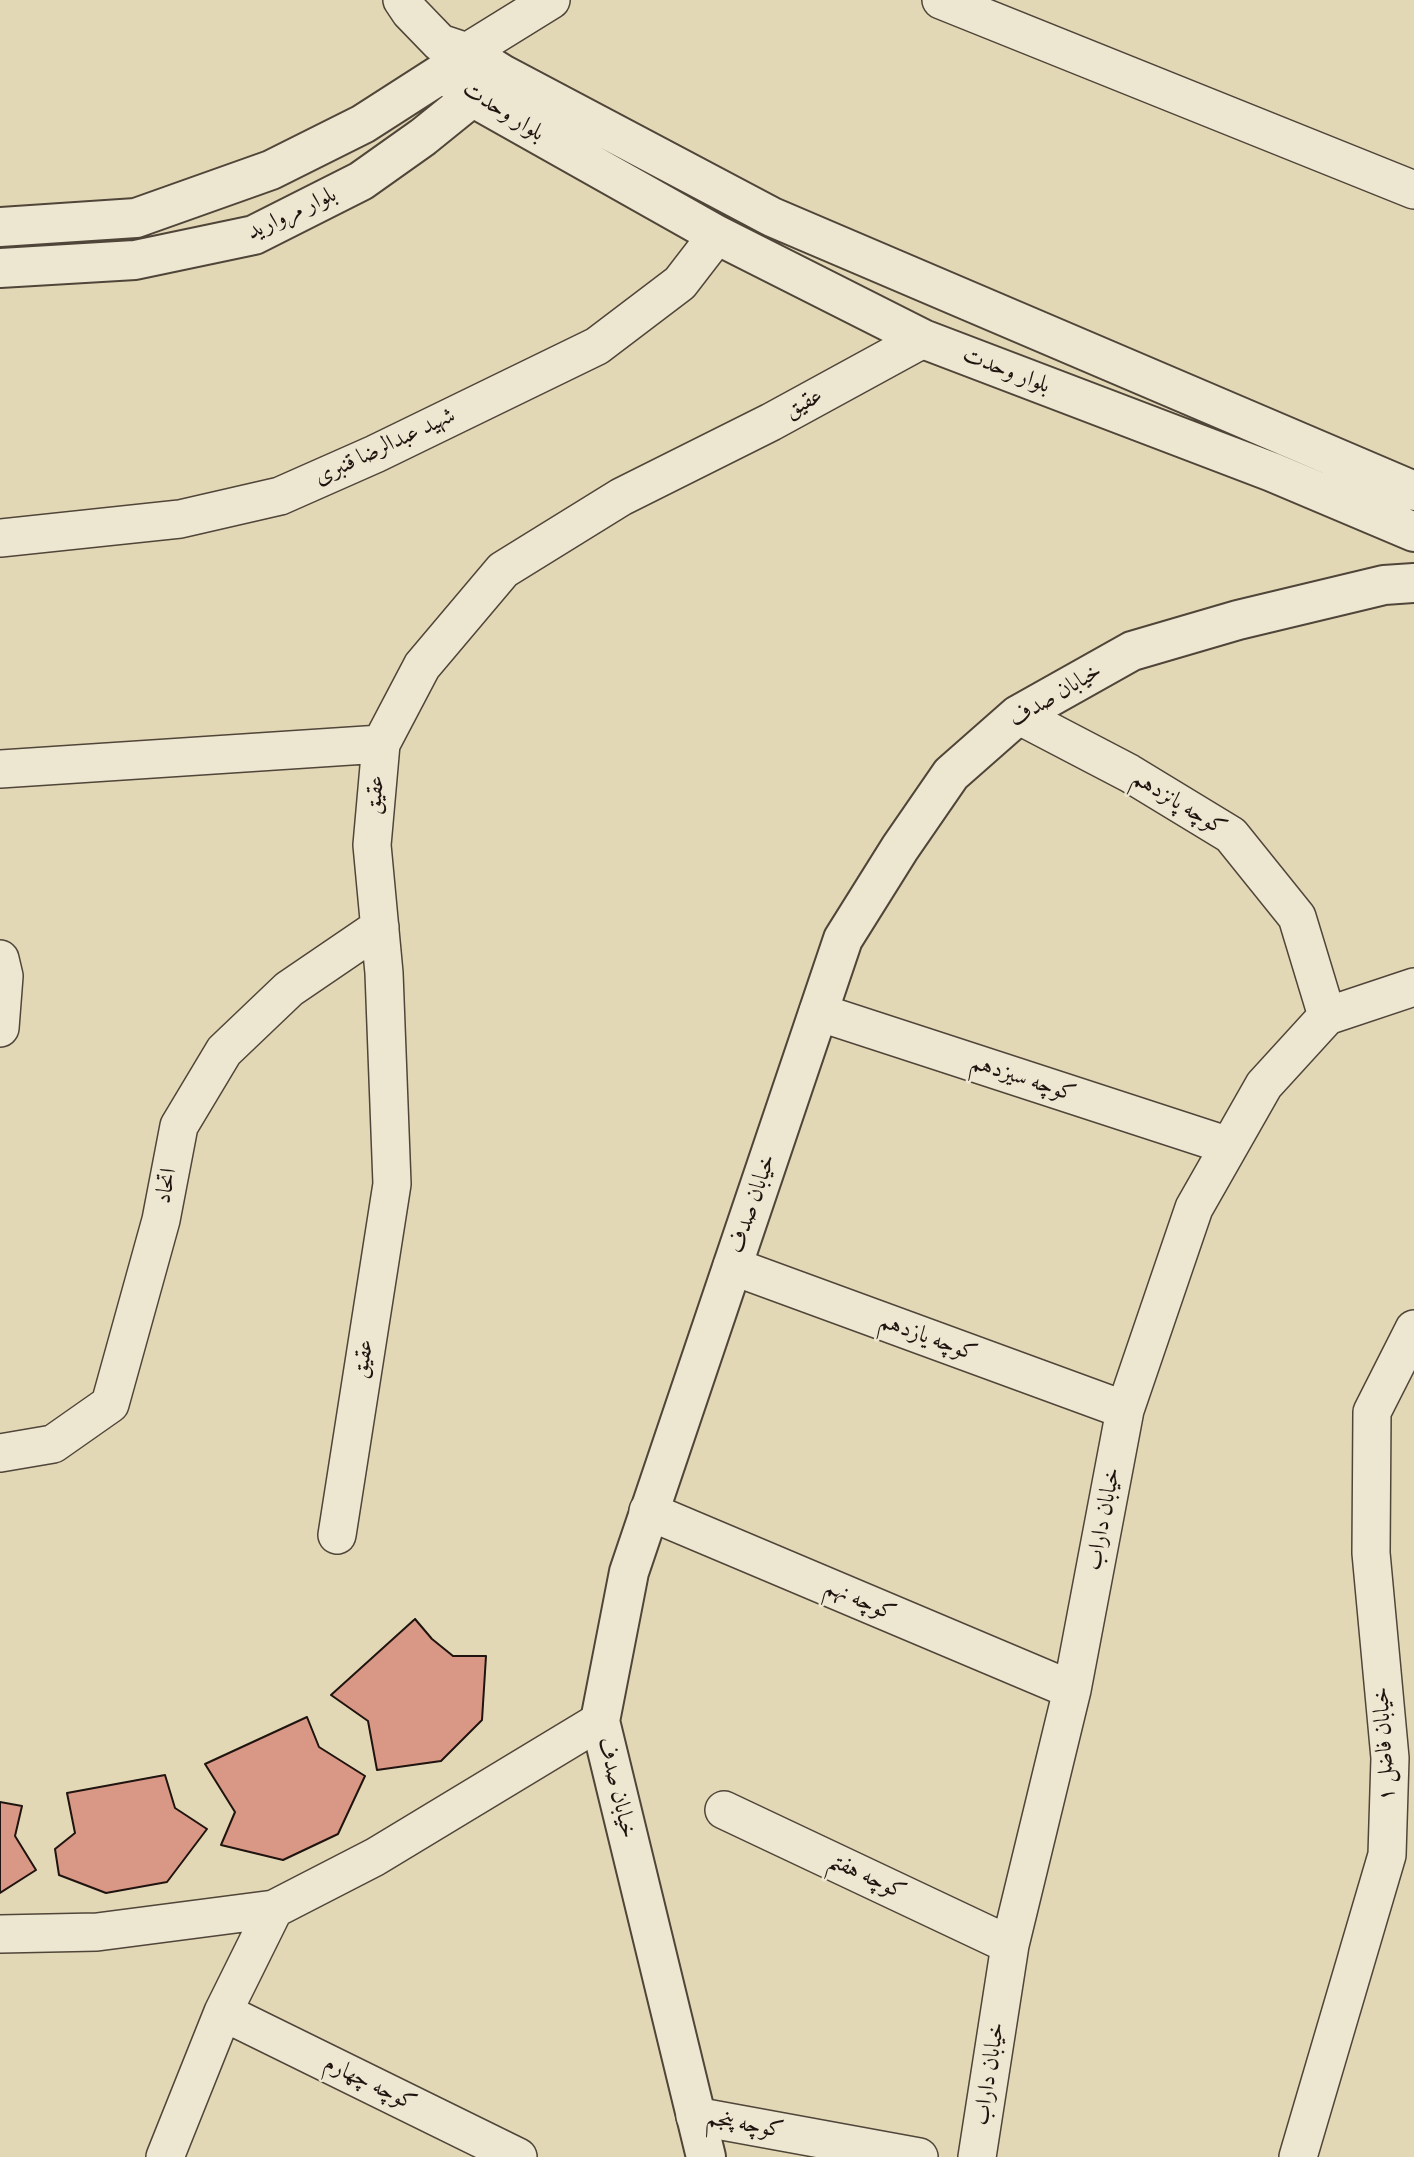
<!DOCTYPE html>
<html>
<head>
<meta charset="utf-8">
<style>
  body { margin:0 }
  canvas { display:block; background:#e3d8b6 }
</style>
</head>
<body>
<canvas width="1414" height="2157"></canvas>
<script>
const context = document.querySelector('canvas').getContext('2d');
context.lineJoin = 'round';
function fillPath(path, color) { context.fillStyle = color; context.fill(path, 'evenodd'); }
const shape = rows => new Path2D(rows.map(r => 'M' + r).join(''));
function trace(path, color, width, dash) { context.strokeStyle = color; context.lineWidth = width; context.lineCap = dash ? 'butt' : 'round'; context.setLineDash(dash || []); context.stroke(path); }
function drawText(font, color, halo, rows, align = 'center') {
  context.font = font + ' "Libre Bodoni",Amiri,serif'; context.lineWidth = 5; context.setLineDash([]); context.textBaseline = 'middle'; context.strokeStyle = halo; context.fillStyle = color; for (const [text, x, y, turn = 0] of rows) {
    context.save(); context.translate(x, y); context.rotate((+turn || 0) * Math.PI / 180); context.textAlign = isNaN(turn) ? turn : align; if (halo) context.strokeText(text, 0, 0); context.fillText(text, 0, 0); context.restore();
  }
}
const building = shape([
  [415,1619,432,1639,453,1656,486,1656,482,1720,441,1761,377,1770,368,1721,331,1695,415,1619],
  [307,1717,319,1747,365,1776,338,1834,283,1860,221,1845,235,1812,205,1764,307,1717],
  [165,1775,175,1808,207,1829,167,1882,106,1893,59,1875,55,1849,75,1833,67,1793,165,1775],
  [0,1802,22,1806,15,1836,36,1870,0,1893,0,1802]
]);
fillPath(building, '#d99785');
trace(building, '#1f140f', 2);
const minor = shape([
  [402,0,410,12,440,43,467,52,551,0],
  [941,0,1414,190],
  [0,538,180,519,280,496,375,454,597,346,680,283,717,235],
  [1018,715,1129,773,1231,835,1297,917,1327,1016],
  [0,769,381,744],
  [0,959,4,976,0,1028],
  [818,1012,1229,1146],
  [732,1266,1125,1410],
  [0,1453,53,1444,110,1404,161,1220,179,1126,224,1051,289,989,380,927],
  [648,1511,1072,1690],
  [337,1535,392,1184,384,973,372,845,381,744,422,666,503,570,621,497,771,422,923,339],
  [724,1810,1010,1945],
  [0,1934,97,1932,274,1909],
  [223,2012,518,2157],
  [695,2116,919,2157],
  [165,2157,223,2012,274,1909,375,1857,600,1721],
  [977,2157,1010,1945,1072,1690,1125,1410,1194,1208,1264,1085,1327,1016,1414,987],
  [1298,2157,1387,1855,1390,1758,1371,1553,1372,1412,1414,1329]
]);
const tertiary = shape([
  [444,72,472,97,717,235,923,339,1272,472,1414,532],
  [0,227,136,218,271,170,363,124,444,72,467,52,502,74,772,217,1414,491],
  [0,268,135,260,254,235,361,181,423,137,491,82],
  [706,2157,600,1721,629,1572,843,939,900,848,951,774,1018,715,1132,651,1238,620,1384,585,1414,583]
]);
trace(minor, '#504539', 40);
trace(tertiary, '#504539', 42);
trace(minor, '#ede6d0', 37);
trace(tertiary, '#ede6d0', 38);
drawText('23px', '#1f140f', '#ede6d0', [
  ["بلوار وحدت",503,112,32],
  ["بلوار مروارید",292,214,-25],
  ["بلوار وحدت",1006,371,21],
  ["عقیق",804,404,-28],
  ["شهید عبدالرضا قنبری",385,447,-25],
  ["خیابان صدف",1056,696,-31],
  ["عقیق",376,795,-85],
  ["کوچه پانزدهم",1179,804,31],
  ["کوچه سیزدهم",1023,1079,18],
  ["اتحاد",167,1186,-79],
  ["خیابان صدف",753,1204,-71],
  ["کوچه یازدهم",928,1338,20],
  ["عقیق",364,1359,-81],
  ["خیابان داراب",1104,1519,-79],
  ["کوچه نهم",860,1601,23],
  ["خیابان فاضل ۱",1385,1744,-93],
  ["خیابان صدف",616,1788,76],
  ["کوچه هفتم",867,1877,25],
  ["خیابان داراب",990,2074,-81],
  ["کوچه چهارم",370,2084,26],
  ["کوچه پنجم",745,2125,10]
]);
</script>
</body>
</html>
